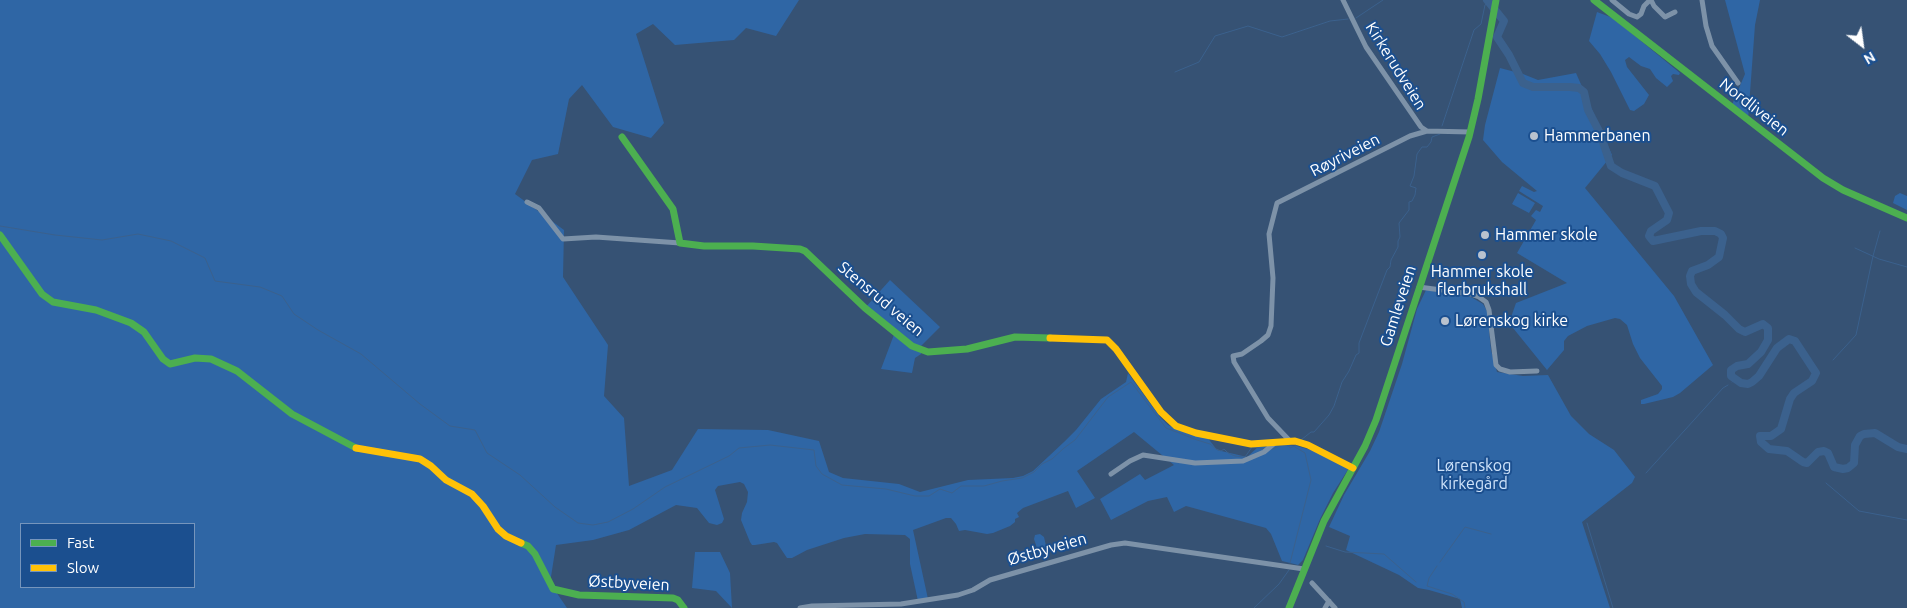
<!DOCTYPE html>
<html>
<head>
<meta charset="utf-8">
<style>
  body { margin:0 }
  #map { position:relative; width:1907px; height:608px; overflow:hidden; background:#365274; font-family:Ubuntu,sans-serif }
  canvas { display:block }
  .legend { position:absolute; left:20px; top:523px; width:175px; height:65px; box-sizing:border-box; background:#1b4f8f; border:1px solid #7695bc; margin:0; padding:6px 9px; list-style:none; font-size:15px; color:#fff }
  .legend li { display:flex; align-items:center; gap:10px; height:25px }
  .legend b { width:25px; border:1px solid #7695bc }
  .north { position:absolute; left:1837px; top:20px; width:50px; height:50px; -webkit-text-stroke:4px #1b4f8f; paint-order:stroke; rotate:150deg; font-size:14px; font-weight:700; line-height:20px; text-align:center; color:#fff }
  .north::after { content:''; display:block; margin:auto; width:18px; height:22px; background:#fff; clip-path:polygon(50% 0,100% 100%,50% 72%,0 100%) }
</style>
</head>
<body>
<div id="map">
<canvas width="1907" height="608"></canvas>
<ul class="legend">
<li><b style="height:6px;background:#4caf50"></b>Fast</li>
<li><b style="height:6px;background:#ffc107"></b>Slow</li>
</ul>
<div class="north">N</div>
</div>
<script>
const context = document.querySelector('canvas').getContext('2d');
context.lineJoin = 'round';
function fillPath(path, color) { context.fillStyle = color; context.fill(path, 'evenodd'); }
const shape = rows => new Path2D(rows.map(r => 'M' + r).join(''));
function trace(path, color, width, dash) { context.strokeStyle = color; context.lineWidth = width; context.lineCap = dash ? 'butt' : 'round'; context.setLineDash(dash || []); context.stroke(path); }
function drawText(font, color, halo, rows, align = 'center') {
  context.font = font + ' Ubuntu,sans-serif'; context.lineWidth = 4; context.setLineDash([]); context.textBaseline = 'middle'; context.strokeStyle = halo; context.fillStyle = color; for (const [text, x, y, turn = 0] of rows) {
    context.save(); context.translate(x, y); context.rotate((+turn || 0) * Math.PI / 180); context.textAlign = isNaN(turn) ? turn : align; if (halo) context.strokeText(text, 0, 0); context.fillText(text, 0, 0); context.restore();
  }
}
fillPath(shape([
  [0,0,799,0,776,36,746,28,734,40,675,45,653,24,636,34,664,123,651,138,613,127,582,85,569,99,558,154,532,160,515,194,564,230,563,277,608,345,604,396,624,418,629,486,672,470,698,429,768,430,819,441,829,472,843,478,899,484,920,492,968,480,1013,478,1023,476,1033,471,1064,442,1076,430,1101,399,1126,382,1128,373,1160,417,1168,425,1191,435,1207,437,1217,450,1247,457,1258,447,1286,445,1297,446,1318,452,1349,468,1333,493,1320,519,1303,560,1298,565,1282,561,1271,534,1266,528,1186,506,1174,512,1167,497,1148,501,1111,520,1100,499,1140,474,1145,480,1174,465,1134,432,1077,471,1095,498,1076,508,1068,491,1023,508,1017,513,1019,517,1015,519,1015,522,1010,526,993,533,987,534,965,530,959,531,956,524,951,518,946,518,913,530,928,599,918,601,910,564,910,539,905,535,865,534,844,538,807,550,792,558,787,558,777,543,774,542,755,545,752,545,750,542,741,520,742,513,747,502,748,492,744,484,740,482,718,486,715,490,724,519,722,523,717,525,709,523,697,508,676,505,629,530,593,540,556,545,550,583,567,608,0,608],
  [21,524,194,524,194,587,21,587],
  [1725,0,1760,0,1755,25,1748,120,1731,107,1745,74],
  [1597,12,1613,18,1680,73,1679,75,1673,74,1671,76,1673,81,1667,87,1656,78,1650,69,1641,66,1629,57,1625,60,1627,67,1649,95,1644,104,1634,111,1630,110,1611,72,1600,54,1589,41],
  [1500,68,1523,74,1538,80,1576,73,1612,155,1585,188,1674,296,1713,365,1680,393,1673,397,1644,404,1641,404,1641,400,1658,394,1662,389,1662,386,1640,358,1633,344,1627,325,1620,319,1615,318,1587,326,1568,336,1564,341,1564,350,1547,370,1509,323,1516,303,1567,283,1517,253,1536,220,1531,216,1536,210,1540,212,1543,206,1519,191,1522,186,1534,192,1537,191,1502,162,1483,140,1485,125],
  [1518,193,1535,203,1529,213,1512,204],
  [1900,193,1907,196,1907,210,1893,203,1895,196],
  [890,280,940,327,921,346,921,354,915,358,912,373,881,369,895,332,865,308],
  [1426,290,1471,297,1483,304,1487,311,1491,350,1497,372,1523,376,1548,375,1571,416,1589,434,1614,450,1635,477,1632,483,1582,522,1610,608,1462,608,1460,599,1429,590,1418,588,1399,575,1346,550,1350,536,1329,527,1344,495,1370,451,1379,432,1402,364,1417,309],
  [1040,534,1044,537,1047,550,1041,553,1038,551,1034,539,1035,535],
  [695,552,720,552,730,573,732,608,716,591,692,588]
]), '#2f66a5');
trace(shape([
  [1356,18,1383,0],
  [1175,72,1199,62,1215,36,1248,26,1282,37,1330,21,1348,19],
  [1442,126,1474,30,1481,24,1485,5,1488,3],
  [0,226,55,235,102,240,138,234,171,241,205,258,215,281,260,287,282,296,294,314,318,330,361,354,420,404,450,426,475,430,487,453,520,475,555,507,578,523,593,525,608,522,633,509,665,487,729,456,739,448,770,445,814,450,816,466,822,474,842,485,886,489,915,496,929,496,940,489,952,493,961,486,984,486,1002,481,1022,478,1034,472,1042,464,1052,459,1064,448,1075,440,1108,397,1131,382,1166,428,1197,440,1210,444,1216,449,1221,451,1224,449,1228,453,1235,456,1245,457,1252,447,1265,449],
  [1855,248,1879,259,1907,267],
  [1833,360,1856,335,1873,256,1880,231],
  [1732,382,1735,380],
  [1301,440,1311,432,1314,432,1329,415,1334,406,1342,382,1349,371,1356,355,1359,353,1359,343,1387,270,1390,267,1391,260,1398,247,1398,241,1400,237,1399,223,1409,210,1409,202,1412,201,1415,195,1416,188,1410,186,1414,176,1417,154,1422,147,1427,147,1431,142,1432,137,1440,134],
  [1272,449,1283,445,1289,446,1290,448,1297,445],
  [1646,473,1723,388,1728,385],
  [1826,483,1859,511,1907,520],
  [1587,523,1613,608],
  [1326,546,1345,552,1384,554,1416,582],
  [1440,562,1465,527,1491,534],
  [1290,563,1311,480,1305,453,1295,447],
  [1437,566,1429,578,1427,586,1452,594,1464,602,1465,608],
  [1254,608,1279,584,1289,570]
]), '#3b618d', 1);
trace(shape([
  [1487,0,1504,21,1497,37,1509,55,1523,83,1533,87,1570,87,1579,88,1584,92,1588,110,1600,133,1611,166,1622,173,1655,186,1669,213,1667,220,1651,231,1649,236,1653,241,1701,231,1715,231,1721,234,1723,238,1719,257,1708,265,1692,271,1690,276,1691,284,1696,292,1725,315,1739,329,1745,332,1763,324,1768,328,1768,340,1761,352,1748,364,1737,366,1731,370,1731,376,1741,383,1748,384,1752,382,1759,376,1777,348,1789,339,1795,341,1812,367,1816,373,1812,381,1794,393,1790,399,1781,429,1771,436,1760,436,1761,442,1769,449,1787,451,1803,462,1807,463,1818,452,1824,451,1828,453,1834,467,1843,469,1848,468,1854,463,1855,445,1860,436,1864,434,1875,433,1898,447,1907,449]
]), '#3b618d', 8);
trace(shape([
  [1343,0,1366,47,1421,127,1427,131,1470,132],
  [1612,0,1629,14,1637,17,1641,14,1644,6,1650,0],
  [1651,0,1654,6,1665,17,1675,12],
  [1702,0,1706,26,1712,46,1738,83],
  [527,202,539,208,563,239,596,237,680,243],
  [1419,287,1471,294,1479,297,1486,302,1489,310,1496,365,1500,369,1510,372,1537,371],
  [1289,440,1268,418,1234,362,1233,356,1242,354,1261,341,1268,335,1271,326,1273,278,1269,234,1277,203,1410,136,1427,131],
  [1111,474,1130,461,1143,455,1195,463,1243,461,1264,452,1276,442],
  [1312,583,1335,608],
  [800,608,812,606,901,604,958,595,973,590,990,580,1111,545,1125,543,1304,569],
  [1325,608,1329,601]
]), '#7d92a8', 5);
trace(shape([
  [1594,0,1823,178,1843,190,1907,218],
  [622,137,673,209,680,243,704,246,753,246,800,249,805,251,865,308,912,346,928,352,967,349,1015,337,1050,338],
  [0,235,42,294,53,302,96,310,131,323,144,332,163,359,170,364,195,358,211,359,237,371,292,414,356,448],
  [521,543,528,546,535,554,553,589,579,595,673,598,678,600,684,608],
  [1289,608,1324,521,1365,446,1376,420,1469,137,1478,99,1496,0]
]), '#4caf50', 7);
trace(shape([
  [1050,338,1107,340,1116,349,1161,412,1176,426,1196,433,1251,444,1295,441,1308,445,1353,468],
  [356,448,420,459,431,466,446,480,472,494,483,506,498,529,506,536,521,543]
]), '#ffc107', 7);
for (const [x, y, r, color] of [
  [1534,136,5,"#b9c2ce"],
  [1485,235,5,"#b9c2ce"],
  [1482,255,5,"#b9c2ce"],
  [1445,321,5,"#b9c2ce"]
]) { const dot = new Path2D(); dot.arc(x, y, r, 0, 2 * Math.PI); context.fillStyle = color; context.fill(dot); trace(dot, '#1b4f8f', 2); }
drawText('16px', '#fff', '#1b4f8f', [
  ["Kirkerudveien",1396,66,58],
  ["Nordliveien",1754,107,38],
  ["Røyriveien",1345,155,-27],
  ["Stensrud veien",881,299,40],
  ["Gamleveien",1398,306,-72],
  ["Østbyveien",1047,549,-16],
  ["Østbyveien",629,583,3]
]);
drawText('16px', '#fff', '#1b4f8f', [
  ["Hammerbanen",1544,136],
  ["Hammer skole",1495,235],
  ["Hammer skole",1482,272,"center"],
  ["flerbrukshall",1482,290,"center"],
  ["Lørenskog kirke",1455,321]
], 'left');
drawText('16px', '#cfe3fa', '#1b4f8f', [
  ["Lørenskog",1474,466],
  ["kirkegård",1474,484]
]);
</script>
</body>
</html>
